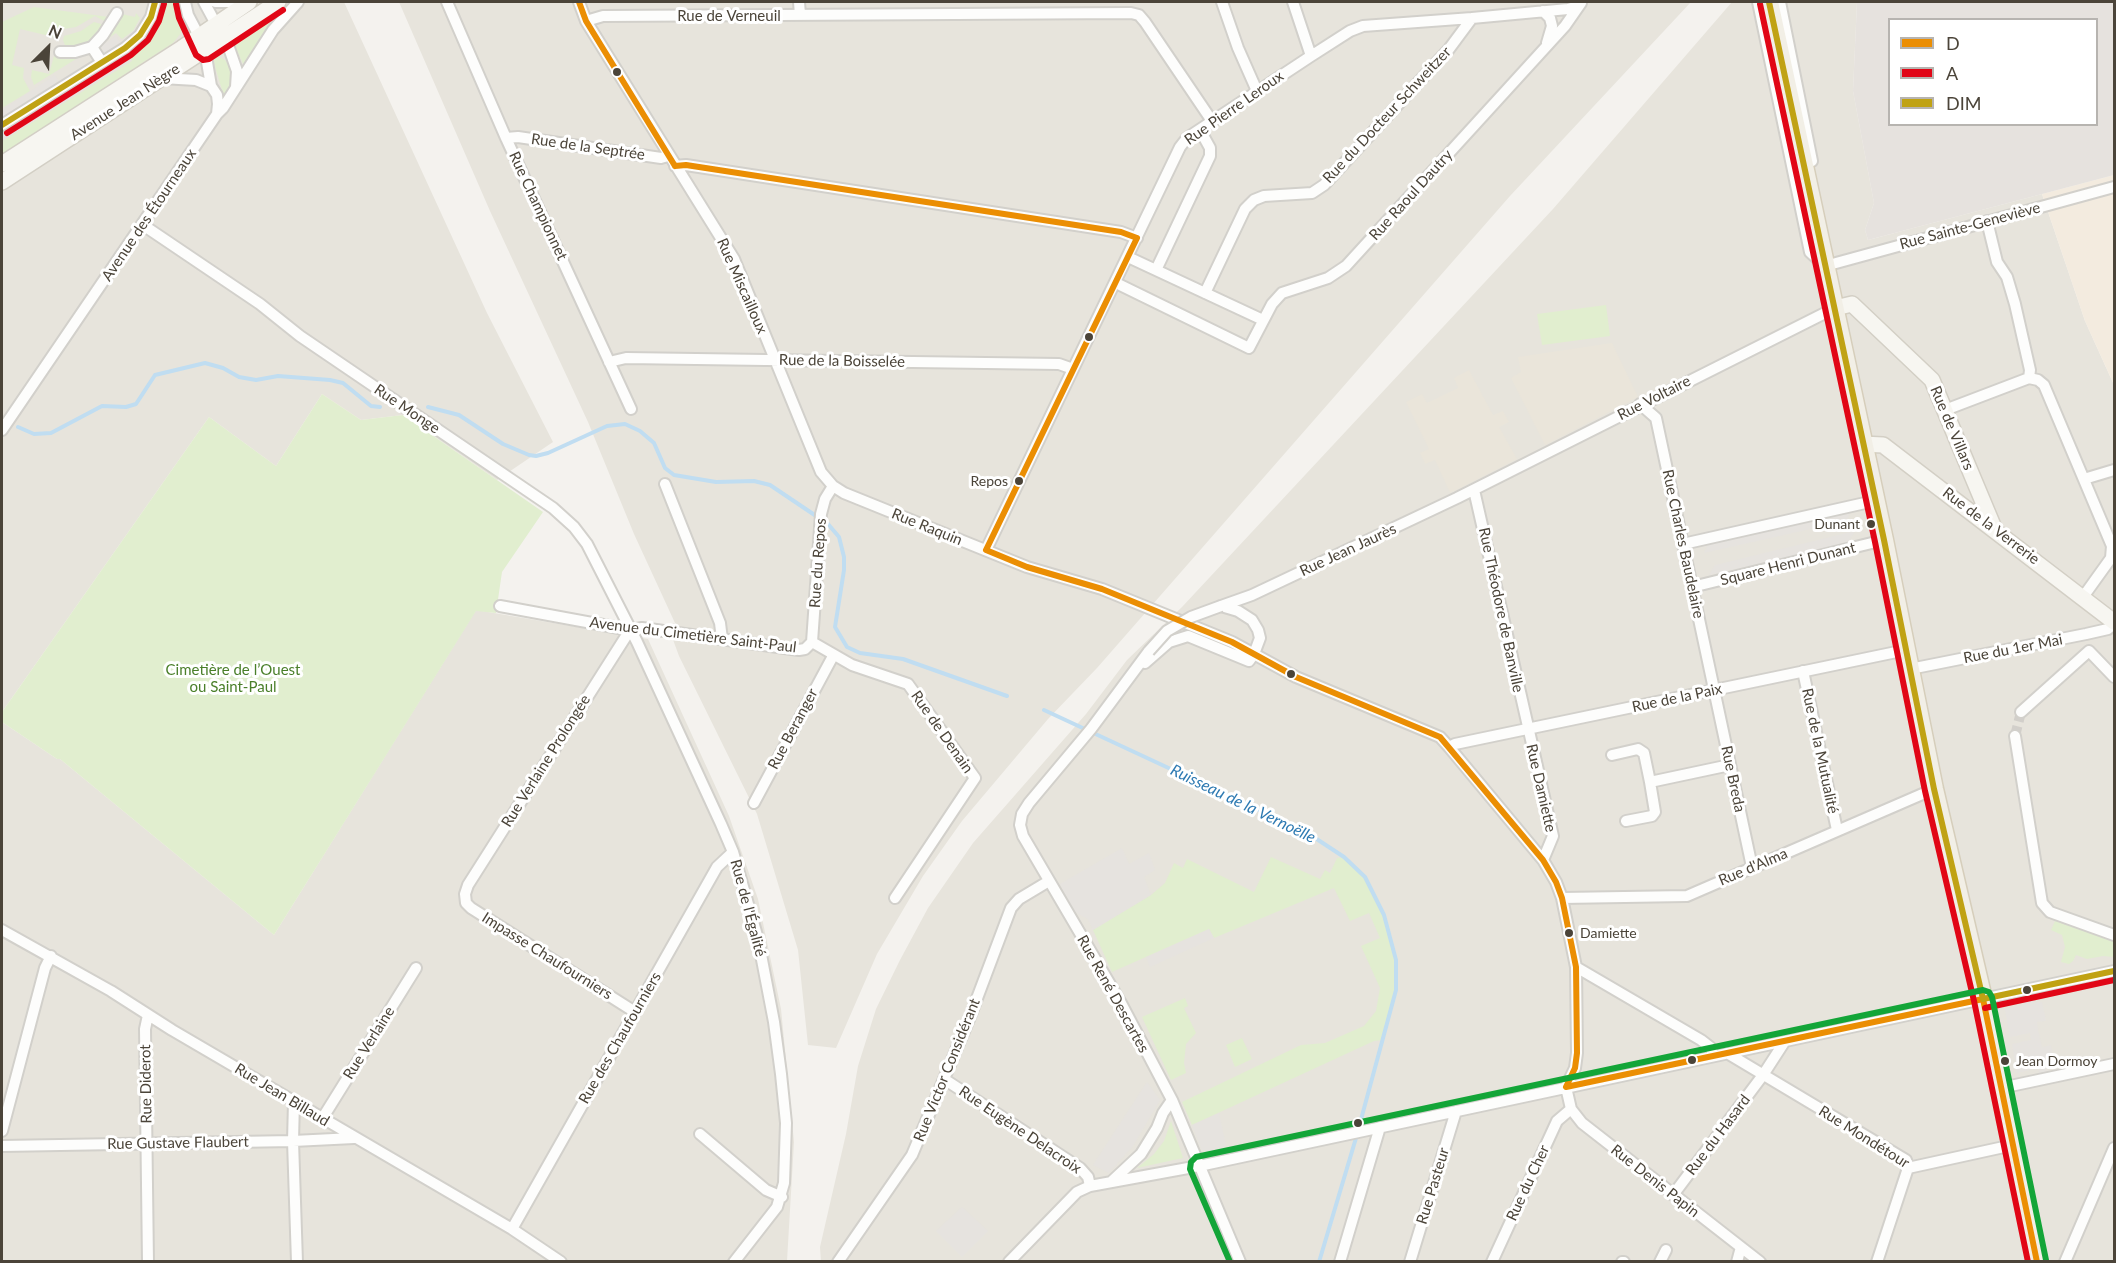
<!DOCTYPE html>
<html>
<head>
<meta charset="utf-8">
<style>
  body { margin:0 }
  #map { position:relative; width:2116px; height:1263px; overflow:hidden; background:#f4f2ee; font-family:Lato,sans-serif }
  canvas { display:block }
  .frame { position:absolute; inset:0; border:3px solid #4b4439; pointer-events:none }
  .legend { position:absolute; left:1888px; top:18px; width:210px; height:108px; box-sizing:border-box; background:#fff; border:2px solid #b7b4b0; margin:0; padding:8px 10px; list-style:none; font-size:18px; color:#4b4439 }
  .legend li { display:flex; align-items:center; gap:12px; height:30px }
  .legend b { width:30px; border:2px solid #b7b4b0 }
  .north { position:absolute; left:18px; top:18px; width:60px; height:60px; -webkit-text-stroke:4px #fff; paint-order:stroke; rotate:24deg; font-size:16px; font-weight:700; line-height:24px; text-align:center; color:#4b4439 }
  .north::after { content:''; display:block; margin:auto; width:21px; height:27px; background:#4b4439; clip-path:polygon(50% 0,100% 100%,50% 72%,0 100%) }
</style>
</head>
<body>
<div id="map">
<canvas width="2116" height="1263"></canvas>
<div class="frame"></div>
<ul class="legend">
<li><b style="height:8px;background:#eb8e03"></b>D</li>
<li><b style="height:8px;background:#e10616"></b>A</li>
<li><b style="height:8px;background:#c0a214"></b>DIM</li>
</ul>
<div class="north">N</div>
</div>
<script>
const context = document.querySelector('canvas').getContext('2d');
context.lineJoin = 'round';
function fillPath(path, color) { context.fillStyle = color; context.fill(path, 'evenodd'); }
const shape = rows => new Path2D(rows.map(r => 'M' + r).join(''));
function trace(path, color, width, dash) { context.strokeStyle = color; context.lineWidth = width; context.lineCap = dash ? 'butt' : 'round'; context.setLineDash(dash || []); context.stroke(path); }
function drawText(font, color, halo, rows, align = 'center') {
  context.font = font + ' Lato,sans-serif'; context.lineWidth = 6; context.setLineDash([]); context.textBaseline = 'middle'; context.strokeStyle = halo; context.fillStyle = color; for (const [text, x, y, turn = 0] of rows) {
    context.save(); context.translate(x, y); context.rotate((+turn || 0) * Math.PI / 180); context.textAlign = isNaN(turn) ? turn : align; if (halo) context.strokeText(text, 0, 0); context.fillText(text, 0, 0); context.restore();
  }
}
fillPath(shape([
  [2,2,344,2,487,313,553,442,497,480,403,415,361,420,322,394,276,466,209,417,2,712],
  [399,2,1691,2,1510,196,1097,668,1048,719,962,821,923,876,877,954,836,1048,808,1045,798,950,757,814,679,656,668,626,675,623,634,534,588,422,490,211],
  [1732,2,1857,2,1853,91,1874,203,1865,230,1868,240,2042,194,2085,321,2114,385,2114,1261,821,1262,820,1247,846,1134,858,1066,876,1009,900,960,928,908,973,843,1086,714,1127,660,1182,607,1553,209],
  [476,610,648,639,729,816,758,899,781,1009,794,1142,787,1261,2,1261,2,722,57,759,60,759,274,935]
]), '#e7e4dc');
fillPath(shape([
  [2114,175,2114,385,2085,321,2042,194]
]), '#f3ebdf');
fillPath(shape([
  [1857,2,2114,2,2114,175,1868,240,1865,230,1874,203,1853,91],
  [1890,20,2096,20,2096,124,1890,124]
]), '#e6e2de');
fillPath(shape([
  [1612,343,1638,397,1545,445,1511,378,1521,372,1518,357],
  [1469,370,1493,415,1503,411,1509,422,1499,427,1517,459,1450,493,1435,460,1425,464,1420,453,1429,449,1406,402,1422,394,1427,403,1458,388,1454,378]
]), '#eae5da');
fillPath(shape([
  [159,2,176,2,182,29,181,33,173,43,2,154,2,141,132,61,127,53,148,35],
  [34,7,109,17,104,21,95,16,76,27,57,30,58,38,20,29,12,65,24,68,23,78,30,91,2,108,2,22],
  [281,10,283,12,244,66,234,44,235,41],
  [136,13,140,18,133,31,122,39,116,33,101,43,122,14,135,17],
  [94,22,101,24,104,28,96,39,87,45,66,48,63,40,64,36,81,31],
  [84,54,34,85,31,77,32,70,49,74,54,56,67,57],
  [216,55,225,60,231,68,232,84,228,94,223,93,215,67,214,61],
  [1606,305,1610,336,1542,345,1537,314],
  [322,394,361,420,403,415,543,512,502,572,496,613,476,611,274,935,60,759,57,759,2,722,2,712,209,417,276,466],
  [1271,857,1320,879,1325,870,1330,873,1337,858,1344,857,1365,877,1384,915,1396,960,1396,990,1382,1040,1374,1041,1192,1125,1182,1102,1301,1045,1325,1043,1364,1026,1376,1011,1380,988,1361,946,1380,938,1369,913,1350,921,1334,888,1214,938,1209,929,1112,972,1093,930,1151,895,1165,883,1174,863,1183,868,1187,859,1254,892],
  [2055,921,2114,941,2114,957,2103,956,2087,959,2076,955,2073,961,2069,964,2061,962,2065,947,2062,935,2051,930],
  [1185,998,1188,1006,1184,1008,1196,1033,1186,1044,1184,1063,1186,1073,1171,1080,1142,1017],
  [1242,1038,1252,1059,1235,1067,1226,1045],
  [1171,1121,1183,1158,1137,1168,1154,1154,1164,1141]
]), '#e1eecf');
fillPath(shape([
  [116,36,132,60,2,141,2,110,55,75,59,82,105,54,101,46],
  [1852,510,1846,521,1704,553,1708,544],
  [1855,531,1847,544,1709,575,1715,565],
  [1122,848,1129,864,1149,853,1155,870,1144,877,1151,895,1093,930,1088,919,1073,911,1060,884],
  [1209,929,1214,938,1150,967,1146,957],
  [2031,995,2033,1003,2042,1002,2046,1021,2037,1022,2039,1034,2042,1047,2051,1045,2055,1064,2046,1066,2047,1073,2040,1075,2038,1068,2017,1073,2012,1044,2031,1040,2030,1033,2010,1037,2005,1009,2024,1005,2023,997],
  [1147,1082,1160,1100,1133,1146,1109,1173,1093,1165],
  [1219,1113,1226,1146,1207,1151,1202,1150,1192,1125],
  [962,1207,988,1231,962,1257,936,1231]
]), '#e6e3df');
trace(shape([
  [428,407,459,415,503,444,529,455,536,456,548,453,607,426,625,424,640,431,654,443,665,468,674,475,716,482,754,481,770,485,828,524,839,537,844,557,844,570,835,627,847,647,860,653,903,659,1007,696],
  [18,427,34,434,51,433,102,406,126,407,136,404,155,375,205,363,223,368,239,377,256,380,278,376,330,380,343,383,371,406,380,407],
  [1044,710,1306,832,1344,857,1365,877,1384,915,1396,960,1396,990,1356,1138,1319,1262]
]), '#c0ddf1', 4);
trace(shape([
  [2015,736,2021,712]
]), '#d2cfca', 10, [10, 5]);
const street = shape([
  [185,2,188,15,199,36,207,62,211,86],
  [204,2,229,48,237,71,236,87],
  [215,2,234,2],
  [447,2,506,138,631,409],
  [579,2,586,21,734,259,821,472,833,486,844,493,1027,567,1102,589,1232,642,1296,677,1440,737,1449,747,1543,860,1556,882,1562,898,1576,967,1577,1053,1575,1068,1566,1087],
  [799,2,800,15],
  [1222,2,1238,48,1257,91],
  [1293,2,1311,56],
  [1758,2,1810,252,1823,264],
  [1780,2,1812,161],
  [1543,11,1550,18,1552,26,1547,43],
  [586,21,603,16,1131,13,1139,15,1145,22,1212,121],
  [92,47,103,35,117,13],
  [60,52,75,52,92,47,101,61],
  [162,78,196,80,211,86,217,95,218,104,217,114],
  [2,125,125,48,140,35,151,17,155,2],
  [506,138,518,137,661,158,668,156],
  [675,166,686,165,1121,232,1137,238],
  [1987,221,1997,262,2007,277,2015,304,2030,370,2029,378],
  [143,225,260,304,300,336,553,508,574,527,587,544,637,642,721,824,733,852,758,939,774,1022,781,1074,786,1123,784,1183,777,1207,734,1262],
  [1128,257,1263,320],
  [1825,266,2114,187],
  [1156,270,1210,156,1210,148,1200,130],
  [1116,283,1249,348,1272,304,1282,293,1328,278,1346,266,1565,26,1581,3],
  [1205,293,1245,209,1254,200,1264,196,1312,193,1324,185,1449,49,1472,18],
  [609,362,626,358,766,360,1059,364,1073,369],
  [1640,404,1656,418,1752,867],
  [1945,410,2029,378,2038,380,2044,385,2112,546,2111,558,2083,597],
  [2,430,217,114,223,108,273,30,298,2],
  [2084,479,2114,470],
  [665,484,720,623,722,639],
  [1474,490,1553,836,1543,860],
  [1683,544,1874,501],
  [986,550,1180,147,1187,138,1311,56,1350,31,1363,26,1472,18,1568,9,1578,6],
  [1692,587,1884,540],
  [500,606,630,630,642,628,799,650,805,649,812,642],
  [1221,606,1252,595,1457,498,1835,308],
  [630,630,468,885,465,894,466,903,471,908,635,1012],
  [812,642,852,665,908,684,975,778,895,898],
  [812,642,821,514,825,499,833,486],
  [1149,651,1091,729,1029,803,1022,814,1020,825,1023,836,1121,1003,1172,1100,1240,1262],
  [2089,651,2114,677],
  [1145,663,1169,642,1188,636,1249,661,1254,654,1260,638,1258,630,1252,620,1238,611,1221,606],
  [1910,669,2086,634,2108,629,2114,624],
  [1803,671,1837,830],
  [2021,712,2089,651],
  [2015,736,2042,903,2050,912,2114,935],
  [1449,747,1455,744,1906,650],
  [1612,755,1638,749,1644,753,1650,782],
  [754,803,833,656],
  [1626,821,1652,816,1655,812,1650,782,1730,765],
  [1562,898,1687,896,1934,789],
  [2,930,111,991,172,1030,512,1229,561,1262],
  [1576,967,1701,1040,1710,1047,1714,1056],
  [1727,1053,1906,1160,1908,1168],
  [944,1079,1080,1168,1088,1177,1090,1186],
  [1566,1087,1571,1109,1582,1123,1760,1262],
  [2001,1088,2114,1064],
  [294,1101,293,1141,297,1262],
  [322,1119,416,968],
  [2,1131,45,968,51,956],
  [700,1134,766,1190,782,1197],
  [2,1146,293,1141,354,1138],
  [1908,1168,2013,1145],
  [1111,1182,1141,1154,1157,1128,1163,1113,1172,1100],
  [1673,1195,1763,1075,1785,1041],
  [512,1229,717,867,733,852],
  [148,1262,145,1029,148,1015],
  [838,1262,912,1155,970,1017,1011,908,1019,899,1049,881],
  [1009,1262,1077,1192,1090,1186,1199,1166,2114,971],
  [1340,1262,1380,1127],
  [1410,1262,1456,1111],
  [1492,1262,1557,1121,1571,1109],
  [1622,1262,1624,1262],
  [1660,1262,1666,1250],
  [1737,1262,1741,1247],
  [1877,1262,1908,1168],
  [2065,1262,2114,1148]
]);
const secondary = shape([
  [2,164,182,48,249,2],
  [2,182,278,2],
  [1835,308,1852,304,1932,380,1994,528],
  [1862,444,1883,445,2114,622]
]);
const primary = shape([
  [1769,2,1884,540,1934,789,1983,999,2037,1262]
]);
trace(street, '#d2d0cb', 14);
trace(secondary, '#d3cfc5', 18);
trace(primary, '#d6cebb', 21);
trace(street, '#fdfdfc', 10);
trace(secondary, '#f7f6f1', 15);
trace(primary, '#f2efe6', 18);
const streetBridge = shape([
  [1149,651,1167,631,1191,617,1221,606]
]);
trace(streetBridge, '#d2d0cb', 14, []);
trace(streetBridge, '#fdfdfc', 10);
trace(shape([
  [579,2,586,21,675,166],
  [675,166,686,165,1121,232,1137,238],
  [986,550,1027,567,1102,589,1232,642,1296,677,1440,737,1543,860,1556,882,1562,898,1576,967,1577,1053,1575,1068,1566,1087],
  [986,550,1137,238],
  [1983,999,2037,1262],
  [1566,1087,1983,999]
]), '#eb8e03', 6);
trace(shape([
  [176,4,179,18,196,55,203,60,209,59,283,10],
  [1760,4,1875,542,1925,791,1974,1001,2028,1262],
  [7,133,131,55,148,40,159,21,164,4],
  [1985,1008,2114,980]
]), '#e10616', 6);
trace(shape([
  [1769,2,1884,540,1934,789,1983,999,2114,971],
  [2,125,125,48,140,35,151,17,155,2]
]), '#c0a214', 6);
trace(shape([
  [1230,1262,1190,1169,1191,1162,1196,1157,1983,990,1989,992,1992,997,2046,1260]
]), '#13a538', 6);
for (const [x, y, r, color] of [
  [617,72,5,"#4b4439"],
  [1089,337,5,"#4b4439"],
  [1019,481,5,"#4b4439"],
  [1871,524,5,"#4b4439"],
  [1291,674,5,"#4b4439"],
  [1569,933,5,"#4b4439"],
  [2027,990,5,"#4b4439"],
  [1692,1060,5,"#4b4439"],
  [2005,1061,5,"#4b4439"],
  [1358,1123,5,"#4b4439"]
]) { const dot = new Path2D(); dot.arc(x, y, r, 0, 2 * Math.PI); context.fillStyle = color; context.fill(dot); trace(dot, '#fff', 2); }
drawText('14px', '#4b4439', '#fff', [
  ["Repos",1008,481],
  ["Dunant",1860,524],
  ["Damiette",1580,933,"left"],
  ["Jean Dormoy",2016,1061,"left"]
], 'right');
drawText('15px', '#4b4439', '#fff', [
  ["Rue de Verneuil",729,16],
  ["Avenue Jean Nègre",125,102,-33],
  ["Rue Pierre Leroux",1234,108,-35],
  ["Rue du Docteur Schweitzer",1387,115,-47],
  ["Rue de la Septrée",588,147,8],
  ["Rue Raoul Dautry",1411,195,-48],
  ["Rue Championnet",538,206,65],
  ["Avenue des Étourneaux",149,215,-56],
  ["Rue Sainte-Geneviève",1970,226,-15],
  ["Rue Miscailloux",742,286,66],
  ["Rue de la Boisselée",842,361,1],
  ["Rue Voltaire",1654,398,-27],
  ["Rue Monge",407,409,34],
  ["Rue de Villars",1952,428,67],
  ["Rue de la Verrerie",1991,526,37],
  ["Rue Raquin",927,527,22],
  ["Rue Charles Baudelaire",1683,544,78],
  ["Rue Jean Jaurès",1348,550,-25],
  ["Rue du Repos",818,563,-86],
  ["Square Henri Dunant",1788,564,-14],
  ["Rue Théodore de Banville",1501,610,78],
  ["Avenue du Cimetière Saint-Paul",693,635,7],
  ["Rue du 1er Mai",2013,649,-11],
  ["Rue de la Paix",1677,698,-12],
  ["Rue Beranger",793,729,-62],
  ["Rue de Denain",942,732,55],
  ["Rue de la Mutualité",1820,751,78],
  ["Rue Verlaine Prolongée",546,761,-58],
  ["Rue Breda",1733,779,78],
  ["Rue Damiette",1541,788,77],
  ["Rue d'Alma",1753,867,-23],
  ["Rue de l'Égalité",748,908,75],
  ["Impasse Chaufourniers",547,956,32],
  ["Rue René Descartes",1113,994,61],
  ["Rue des Chaufourniers",620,1038,-60],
  ["Rue Verlaine",369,1043,-58],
  ["Rue Victor Considérant",947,1070,-68],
  ["Rue Diderot",146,1084,-91],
  ["Rue Jean Billaud",282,1095,31],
  ["Rue Eugène Delacroix",1020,1130,34],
  ["Rue du Hasard",1718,1135,-53],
  ["Rue Mondétour",1864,1137,32],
  ["Rue Gustave Flaubert",178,1143,-1],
  ["Rue Denis Papin",1655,1181,38],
  ["Rue du Cher",1528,1183,-65],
  ["Rue Pasteur",1433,1186,-73]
]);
drawText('15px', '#4a7f2a', '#fff', [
  ["Cimetière de l’Ouest",233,670],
  ["ou Saint-Paul",233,687]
]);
drawText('italic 16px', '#2e7ab2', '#fff', [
  ["Ruisseau de la Vernoëlle",1243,804,26]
]);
</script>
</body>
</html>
